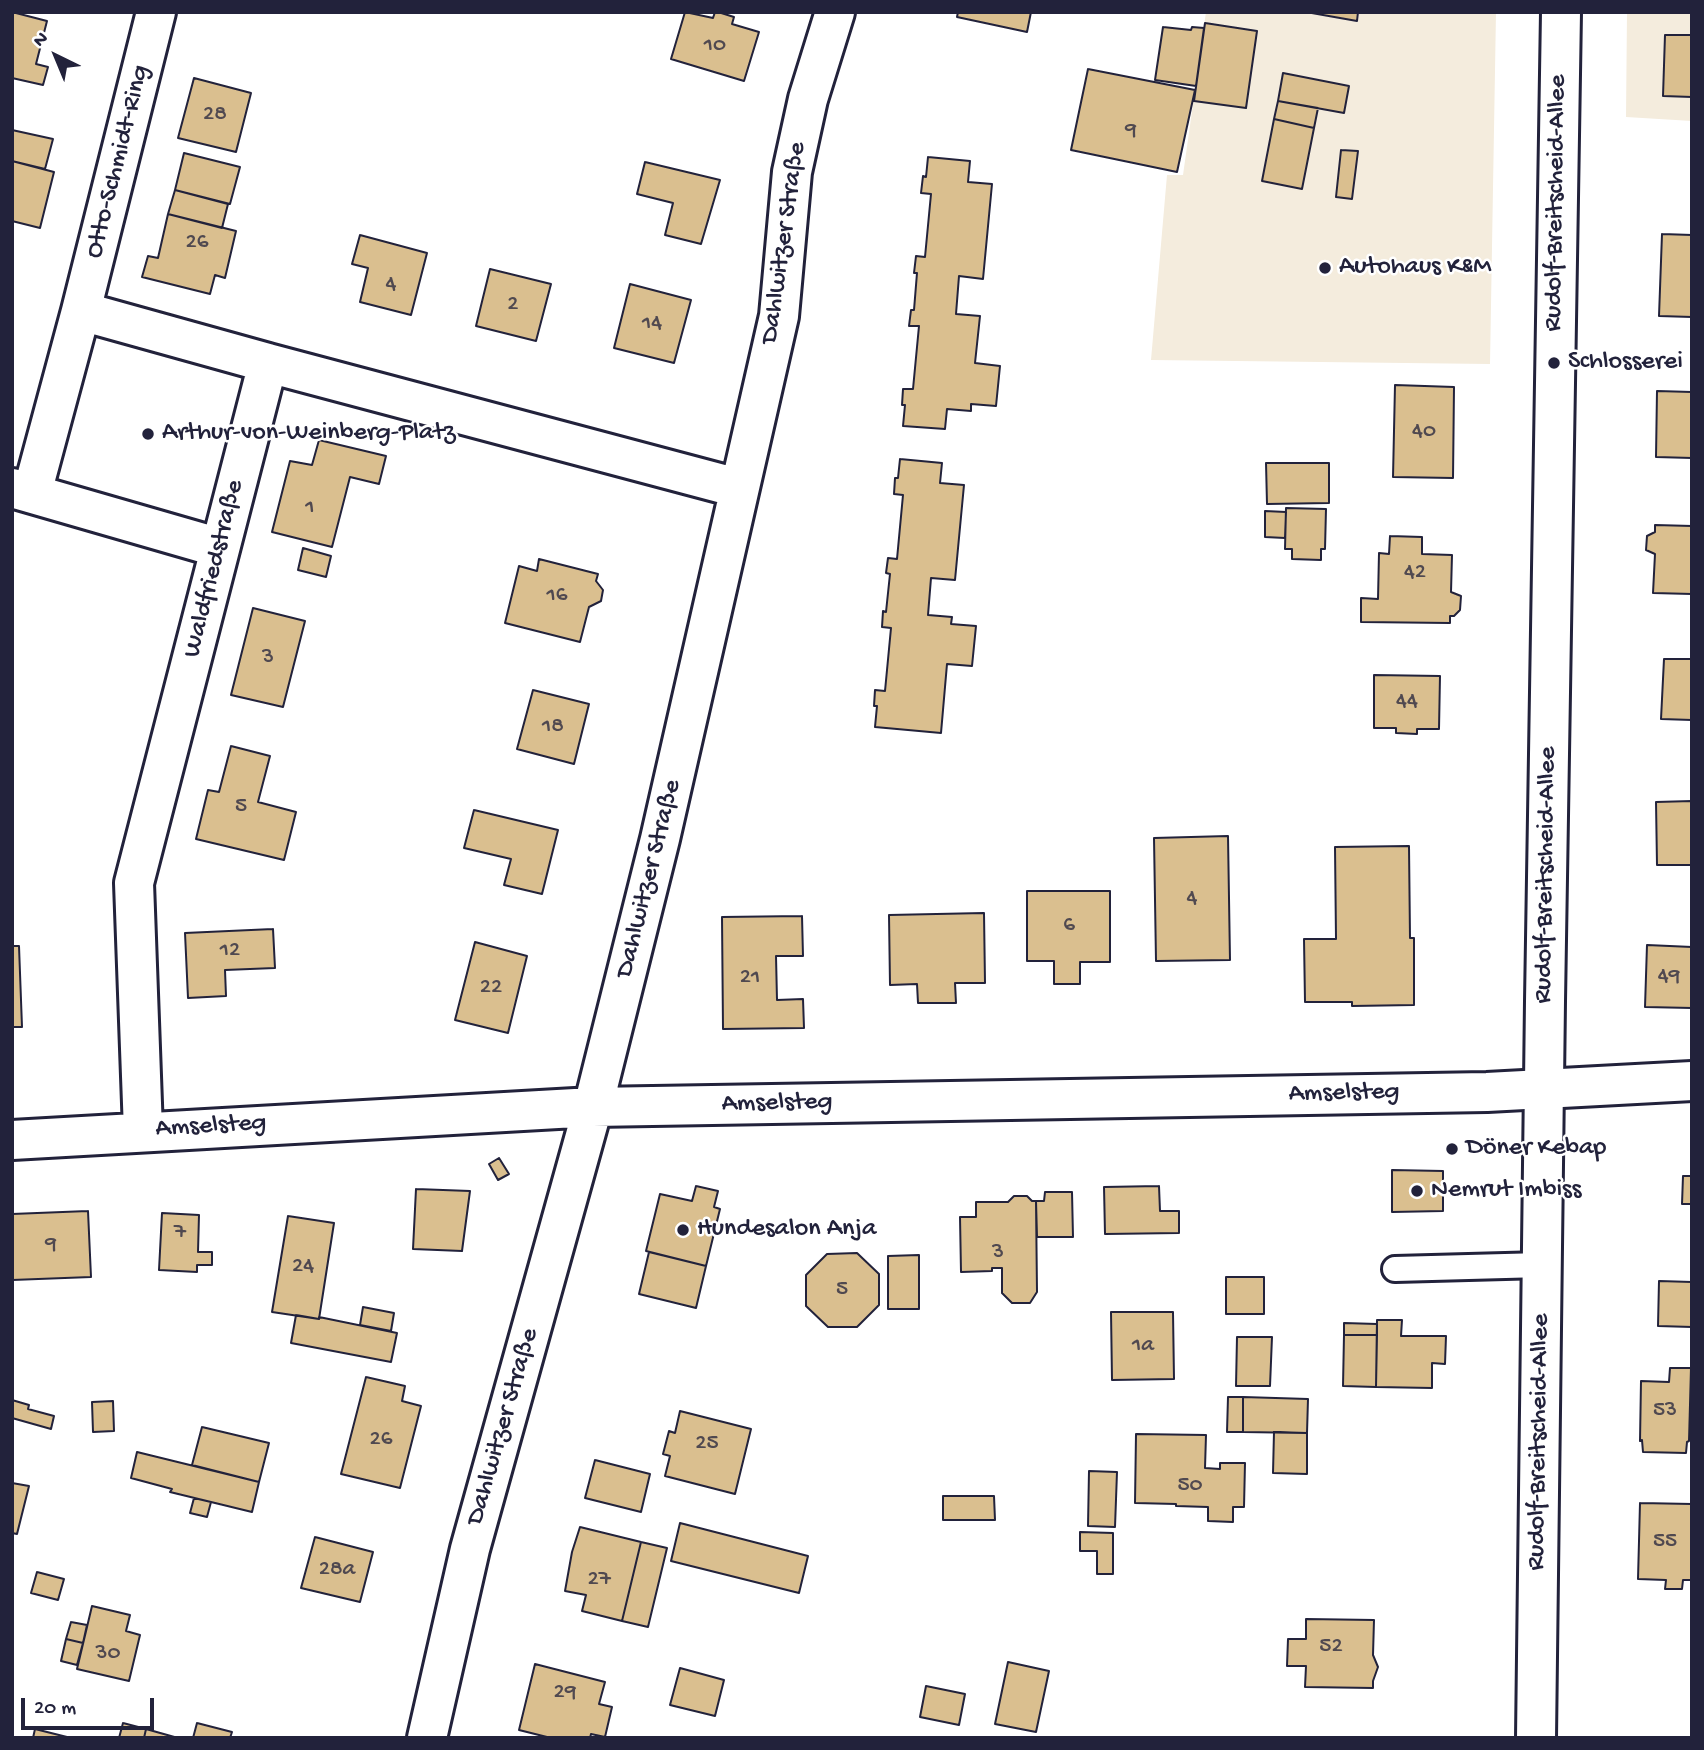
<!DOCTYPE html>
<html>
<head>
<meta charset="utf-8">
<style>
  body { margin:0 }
  #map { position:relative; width:1704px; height:1750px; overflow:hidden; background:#fff; font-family:"Gochi Hand",sans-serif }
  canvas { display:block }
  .frame { position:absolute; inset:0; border:14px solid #22223b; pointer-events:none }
  .north { position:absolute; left:21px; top:21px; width:70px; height:70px; -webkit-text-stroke:5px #fff; paint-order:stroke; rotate:317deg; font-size:19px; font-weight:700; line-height:28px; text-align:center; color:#22223b }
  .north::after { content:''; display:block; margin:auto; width:24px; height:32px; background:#22223b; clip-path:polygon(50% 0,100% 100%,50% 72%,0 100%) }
  .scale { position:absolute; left:21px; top:1698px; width:133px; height:32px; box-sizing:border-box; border:4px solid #22223b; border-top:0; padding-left:9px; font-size:21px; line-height:24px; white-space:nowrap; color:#22223b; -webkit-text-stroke:5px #fff; paint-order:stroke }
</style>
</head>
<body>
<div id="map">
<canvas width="1704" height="1750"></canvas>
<div class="frame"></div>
<div class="north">N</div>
<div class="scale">20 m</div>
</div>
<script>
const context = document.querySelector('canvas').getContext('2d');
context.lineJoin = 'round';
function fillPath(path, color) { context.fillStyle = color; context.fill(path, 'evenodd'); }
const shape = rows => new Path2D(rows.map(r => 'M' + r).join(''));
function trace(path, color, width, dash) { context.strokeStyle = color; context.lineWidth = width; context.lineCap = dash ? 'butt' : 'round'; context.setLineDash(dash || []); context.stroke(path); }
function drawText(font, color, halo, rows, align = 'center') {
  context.font = font + ' "Gochi Hand",sans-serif'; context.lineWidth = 5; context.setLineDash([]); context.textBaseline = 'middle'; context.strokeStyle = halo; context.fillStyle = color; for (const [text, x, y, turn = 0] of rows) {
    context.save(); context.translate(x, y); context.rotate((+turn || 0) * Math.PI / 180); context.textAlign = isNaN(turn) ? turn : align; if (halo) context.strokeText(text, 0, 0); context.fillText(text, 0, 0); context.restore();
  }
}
fillPath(shape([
  [1206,12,1496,12,1490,364,1151,360,1167,175,1183,175],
  [1627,12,1692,12,1692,121,1626,117]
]), '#f4ecdd');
const building = shape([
  [12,12,47,21,36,64,48,67,43,85,12,78,12,12],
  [685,12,713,18,715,12,718,12,734,17,732,24,759,32,744,81,671,59,685,12],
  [958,12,1031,12,1027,32,957,17,958,12],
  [1306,12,1358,12,1357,21,1306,12],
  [1205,23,1257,31,1246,108,1194,101,1205,23],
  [1163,27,1191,30,1192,27,1204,28,1196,86,1155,80,1163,27],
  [1665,35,1692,35,1692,97,1663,96,1665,35],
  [1088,69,1195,90,1177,172,1071,150,1088,69],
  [1283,73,1349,86,1344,113,1278,101,1283,73],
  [194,78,251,93,236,152,178,138,194,78],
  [1278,101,1318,108,1314,128,1274,119,1278,101],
  [1274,119,1314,128,1302,189,1262,181,1274,119],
  [12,130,53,139,45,169,12,161,12,130],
  [1341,150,1358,151,1352,199,1336,197,1341,150],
  [184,153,240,167,230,204,175,190,184,153],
  [928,157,970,161,968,182,992,184,983,279,959,276,956,314,980,316,975,363,1000,366,996,406,971,404,971,411,947,409,945,429,903,426,905,405,902,405,903,389,913,389,919,326,909,326,911,310,914,310,917,273,914,273,916,256,925,257,931,194,921,193,923,176,926,177,928,157],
  [12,161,54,172,40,228,12,221,12,161],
  [645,162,720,180,701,244,665,235,673,203,637,194,645,162],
  [175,190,228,204,222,228,168,214,175,190],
  [168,214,236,231,225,278,215,275,210,294,142,277,148,256,158,258,168,214],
  [1662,234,1692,235,1692,317,1659,316,1662,234],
  [360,235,427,253,411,315,360,302,368,268,352,264,360,235],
  [490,269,551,284,536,341,476,326,490,269],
  [630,284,691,300,674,363,614,348,630,284],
  [1395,385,1454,387,1453,478,1393,477,1395,385],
  [1657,391,1692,392,1692,458,1656,457,1657,391],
  [319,440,386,456,379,484,350,477,332,547,272,532,290,461,312,465,319,440],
  [900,459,942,463,940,483,964,485,955,580,931,578,928,615,952,617,951,624,976,626,972,666,947,664,941,733,875,727,877,706,874,706,875,690,885,691,891,628,882,627,883,611,886,612,890,574,886,573,888,558,897,559,903,495,894,494,895,478,898,478,900,459],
  [1266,463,1329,463,1329,503,1267,504,1266,463],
  [1286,508,1326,509,1325,549,1321,549,1321,560,1292,559,1292,549,1285,549,1286,508],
  [1265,511,1286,512,1285,538,1265,537,1265,511],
  [1655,525,1692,526,1692,594,1653,593,1655,554,1646,550,1647,536,1655,532,1655,525],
  [1390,536,1422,537,1422,554,1452,555,1451,592,1461,596,1460,610,1454,616,1450,616,1450,623,1361,622,1361,598,1378,599,1379,553,1389,554,1390,536],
  [303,548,331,556,326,577,298,570,303,548],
  [539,559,598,574,596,581,603,590,601,601,589,607,580,642,505,623,519,566,537,571,539,559],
  [253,608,305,621,283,707,231,695,253,608],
  [1664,659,1692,659,1692,720,1661,719,1664,659],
  [1374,675,1440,676,1439,729,1417,729,1417,734,1396,733,1396,728,1374,728,1374,675],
  [533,690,589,704,574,764,517,749,533,690],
  [231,746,270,756,258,802,296,812,284,860,196,839,208,790,219,792,231,746],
  [1692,801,1692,865,1657,865,1656,802,1692,801],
  [474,810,558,830,542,894,504,885,511,859,464,848,474,810],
  [1228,836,1230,960,1156,961,1154,838,1228,836],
  [1409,846,1410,938,1414,938,1414,1005,1352,1006,1352,1002,1305,1002,1304,939,1336,939,1335,847,1409,846],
  [1027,891,1110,891,1110,962,1080,962,1080,984,1054,984,1054,961,1027,961,1027,891],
  [984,913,985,983,955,983,956,1003,918,1003,917,984,890,985,889,915,984,913],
  [802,916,803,956,776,956,777,1000,803,999,804,1028,723,1029,722,917,802,916],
  [273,929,275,968,225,970,226,996,188,998,185,933,273,929],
  [475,942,527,956,508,1033,455,1020,475,942],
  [1647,945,1692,947,1692,1008,1645,1007,1647,945],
  [12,946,19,946,22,1027,12,1027,12,946],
  [499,1158,509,1174,498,1180,489,1164,499,1158],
  [1392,1170,1443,1171,1443,1211,1392,1212,1392,1170],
  [1683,1176,1692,1176,1692,1204,1682,1204,1683,1176],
  [696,1186,718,1191,714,1207,720,1209,706,1266,646,1251,660,1194,692,1201,696,1186],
  [1159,1186,1160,1211,1179,1211,1179,1233,1105,1234,1104,1187,1159,1186],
  [416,1189,470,1191,462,1251,413,1249,416,1189],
  [1045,1192,1072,1192,1073,1237,1037,1237,1036,1201,1044,1201,1045,1192],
  [1014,1196,1027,1196,1032,1201,1036,1201,1037,1292,1030,1303,1012,1303,1002,1293,1002,1268,992,1268,992,1271,961,1272,960,1217,976,1217,976,1202,1008,1202,1014,1196],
  [88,1211,91,1277,12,1280,12,1214,88,1211],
  [162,1213,199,1215,198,1252,212,1252,212,1265,197,1265,197,1272,159,1270,162,1213],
  [288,1216,334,1223,319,1319,272,1312,288,1216],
  [649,1252,706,1266,696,1308,639,1294,649,1252],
  [857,1253,879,1274,879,1305,857,1327,828,1327,806,1306,806,1275,827,1254,857,1253],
  [919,1255,919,1309,888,1309,888,1256,919,1255],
  [1226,1277,1264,1277,1264,1314,1226,1314,1226,1277],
  [1659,1281,1692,1282,1692,1327,1658,1326,1659,1281],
  [363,1307,394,1313,391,1331,360,1325,363,1307],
  [1111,1312,1173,1312,1174,1379,1112,1380,1111,1312],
  [296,1315,319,1319,319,1317,397,1333,391,1362,291,1343,296,1315],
  [1377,1320,1402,1320,1401,1336,1446,1336,1445,1364,1432,1363,1432,1388,1376,1387,1377,1320],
  [1344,1323,1377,1324,1377,1335,1344,1335,1344,1323],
  [1344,1335,1377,1335,1376,1387,1343,1386,1344,1335],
  [1237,1337,1272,1337,1270,1386,1236,1386,1237,1337],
  [1670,1368,1691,1368,1689,1441,1687,1442,1686,1453,1643,1452,1642,1440,1640,1441,1641,1381,1669,1382,1670,1368],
  [366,1377,405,1386,402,1401,421,1406,400,1488,341,1474,366,1377],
  [1228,1397,1243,1397,1243,1432,1227,1432,1228,1397],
  [1243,1397,1308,1399,1307,1433,1243,1432,1243,1397],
  [12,1400,29,1405,28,1409,54,1416,51,1429,12,1418,12,1400],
  [113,1401,114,1431,93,1432,92,1402,113,1401],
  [680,1411,751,1429,735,1494,665,1476,670,1456,663,1454,669,1431,675,1433,680,1411],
  [202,1427,269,1443,259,1482,192,1465,202,1427],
  [1274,1432,1307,1433,1307,1474,1273,1473,1274,1432],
  [1136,1434,1206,1435,1205,1468,1220,1469,1220,1463,1245,1463,1244,1507,1233,1507,1233,1522,1208,1521,1208,1507,1176,1506,1176,1504,1135,1503,1136,1434],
  [137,1452,259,1482,252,1512,170,1492,172,1489,131,1478,137,1452],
  [595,1460,650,1474,641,1512,585,1498,595,1460],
  [1089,1471,1117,1472,1115,1527,1088,1526,1089,1471],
  [12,1483,29,1486,17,1534,12,1533,12,1483],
  [943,1496,994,1496,995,1520,943,1520,943,1496],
  [194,1498,211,1502,207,1517,190,1513,194,1498],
  [1640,1503,1692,1504,1692,1580,1683,1580,1682,1589,1665,1589,1666,1580,1638,1579,1640,1503],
  [680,1523,808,1556,799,1593,671,1561,680,1523],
  [580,1527,641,1542,622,1621,582,1611,586,1595,565,1591,572,1552,580,1527],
  [1080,1532,1113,1533,1113,1574,1097,1574,1097,1551,1080,1551,1080,1532],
  [315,1537,373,1552,360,1602,301,1588,315,1537],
  [641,1542,667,1548,648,1627,622,1621,641,1542],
  [37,1572,64,1579,58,1600,31,1593,37,1572],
  [92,1606,130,1615,126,1631,140,1635,129,1681,77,1669,92,1606],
  [1306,1619,1374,1620,1373,1655,1378,1667,1373,1681,1373,1688,1305,1687,1306,1666,1287,1666,1288,1639,1306,1639,1306,1619],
  [71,1622,87,1625,83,1643,66,1639,71,1622],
  [66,1639,83,1643,77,1665,61,1661,66,1639],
  [1008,1662,1049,1671,1036,1732,995,1724,1008,1662],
  [535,1664,605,1682,599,1704,612,1707,605,1737,591,1734,590,1738,551,1738,519,1730,535,1664],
  [680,1668,724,1680,715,1716,670,1705,680,1668],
  [926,1686,965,1694,959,1725,920,1717,926,1686],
  [123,1723,146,1729,144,1738,119,1738,123,1723],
  [197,1723,232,1732,230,1738,193,1738,197,1723],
  [35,1729,71,1738,33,1738,35,1729],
  [146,1729,178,1738,144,1738,146,1729]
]);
fillPath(building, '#dabf8f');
trace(building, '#22223b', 2);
const service = shape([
  [1395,1269,1542,1265]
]);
const minor = shape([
  [81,311,268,363],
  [12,488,220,548],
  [32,493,81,311,156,12],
  [143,1131,134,883,268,363,738,488],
  [12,1140,593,1107,1487,1092,1692,1081],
  [427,1738,470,1549,593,1107,660,839,779,316,792,172,808,99,835,12]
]);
const tertiary = shape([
  [1536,1738,1545,1001,1561,12]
]);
trace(service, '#22223b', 30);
trace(minor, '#22223b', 44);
trace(tertiary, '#22223b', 44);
trace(service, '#fff', 24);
trace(minor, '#fff', 38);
trace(tertiary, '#fff', 38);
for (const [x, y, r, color] of [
  [1325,268,7,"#22223b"],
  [1554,363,7,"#22223b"],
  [148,434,7,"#22223b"],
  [1452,1149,7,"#22223b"],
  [1417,1191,7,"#22223b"],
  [683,1230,7,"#22223b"]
]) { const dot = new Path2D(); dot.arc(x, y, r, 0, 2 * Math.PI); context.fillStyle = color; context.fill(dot); trace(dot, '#fff', 2.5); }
drawText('23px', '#504950', null, [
  ["10",715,46],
  ["28",215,115],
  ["9",1131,131],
  ["26",197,243],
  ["4",391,285],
  ["2",513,305],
  ["14",652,324],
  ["40",1424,432],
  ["1",310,508],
  ["42",1415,573],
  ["16",557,596],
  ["3",268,658],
  ["44",1407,702],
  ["18",553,727],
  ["5",241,807],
  ["4",1192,899],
  ["6",1069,926],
  ["12",230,951],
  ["49",1669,977],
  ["21",750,978],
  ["22",491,988],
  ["7",180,1233],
  ["9",51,1245],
  ["3",998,1253],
  ["24",303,1267],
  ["5",842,1290],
  ["1a",1143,1346],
  ["53",1665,1411],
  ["26",381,1440],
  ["25",707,1444],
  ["50",1190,1486],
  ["55",1665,1542],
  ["28a",337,1570],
  ["27",599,1580],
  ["52",1331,1647],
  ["30",108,1654],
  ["29",565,1693]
]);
drawText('26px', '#22223b', '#fff', [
  ["Otto-Schmidt-Ring",119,162,-76],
  ["Rudolf-Breitscheid-Allee",1557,203,-89],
  ["Dahlwitzer Straße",785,243,-82],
  ["Waldfriedstraße",215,569,-76],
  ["Rudolf-Breitscheid-Allee",1547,875,-89],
  ["Dahlwitzer Straße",650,879,-76],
  ["Amselsteg",1344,1094,-1],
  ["Amselsteg",777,1104,-1],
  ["Amselsteg",211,1127,-3],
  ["Dahlwitzer Straße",504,1427,-74],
  ["Rudolf-Breitscheid-Allee",1540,1442,-89]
]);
drawText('26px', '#22223b', '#fff', [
  ["Autohaus K&M",1339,268],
  ["Schlosserei",1568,363],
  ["Arthur-von-Weinberg-Platz",162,434],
  ["Döner Kebap",1466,1149],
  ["Nemrut Imbiss",1431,1191],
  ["Hundesalon Anja",697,1230]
], 'left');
</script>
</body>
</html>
